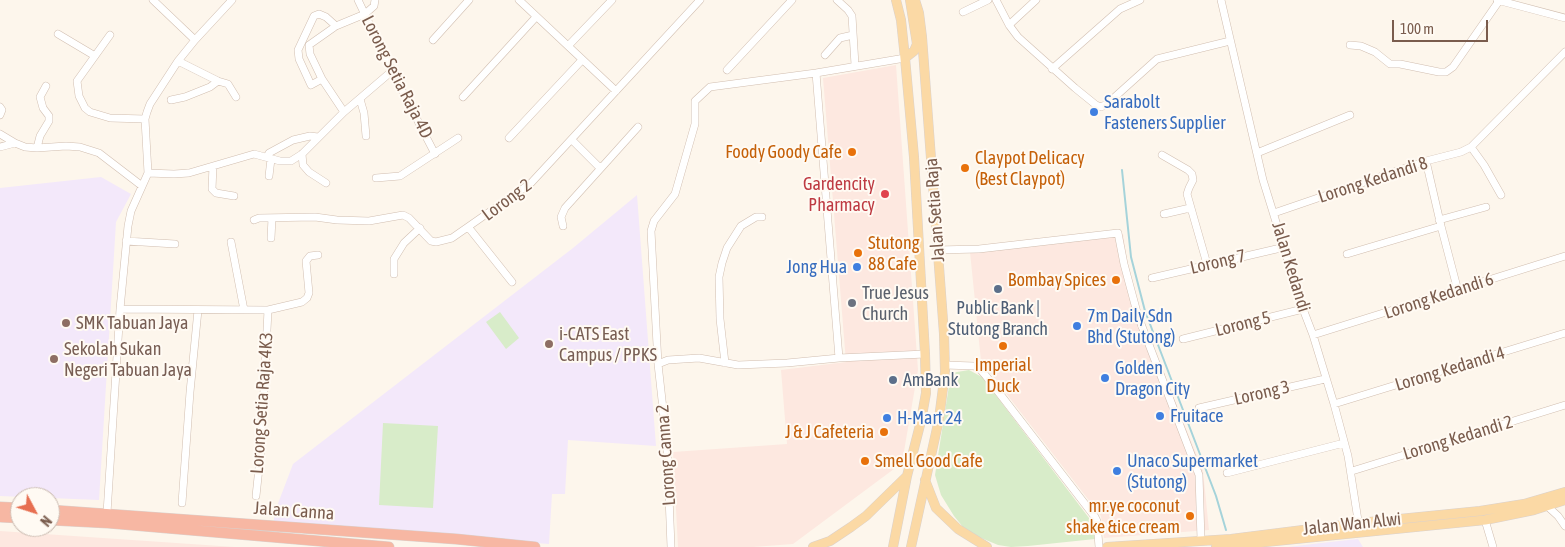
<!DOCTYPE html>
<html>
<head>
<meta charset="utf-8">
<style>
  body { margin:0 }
  #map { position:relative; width:1565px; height:547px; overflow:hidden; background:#fdf6ec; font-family:"Asap Condensed",sans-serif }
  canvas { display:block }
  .north { position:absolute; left:10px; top:487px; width:50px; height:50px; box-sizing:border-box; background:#fffaf3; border:1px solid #cabbb1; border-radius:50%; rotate:130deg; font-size:14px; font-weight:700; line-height:20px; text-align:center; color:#7a5c4d }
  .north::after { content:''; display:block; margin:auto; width:18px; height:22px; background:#e76f51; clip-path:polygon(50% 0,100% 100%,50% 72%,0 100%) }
  .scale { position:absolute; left:1392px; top:20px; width:96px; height:22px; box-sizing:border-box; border:2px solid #7a5c4d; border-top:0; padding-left:6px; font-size:15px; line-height:18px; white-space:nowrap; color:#7a5c4d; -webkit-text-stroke:4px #fffaf3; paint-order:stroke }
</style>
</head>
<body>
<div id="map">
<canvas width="1565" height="547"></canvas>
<div class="north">N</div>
<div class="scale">100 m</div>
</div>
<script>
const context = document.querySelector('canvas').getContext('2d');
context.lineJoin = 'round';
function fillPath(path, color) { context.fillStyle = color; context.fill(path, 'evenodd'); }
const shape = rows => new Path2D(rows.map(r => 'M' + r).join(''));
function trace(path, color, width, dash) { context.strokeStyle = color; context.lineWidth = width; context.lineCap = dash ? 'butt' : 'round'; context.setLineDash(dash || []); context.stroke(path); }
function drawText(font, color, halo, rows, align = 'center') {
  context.font = font + ' "Asap Condensed",sans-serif'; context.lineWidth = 4; context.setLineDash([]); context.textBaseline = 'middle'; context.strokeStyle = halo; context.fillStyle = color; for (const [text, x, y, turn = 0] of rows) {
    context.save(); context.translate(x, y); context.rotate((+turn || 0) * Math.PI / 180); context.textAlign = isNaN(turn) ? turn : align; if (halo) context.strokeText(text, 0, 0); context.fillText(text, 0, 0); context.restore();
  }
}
fillPath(shape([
  [896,65,918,370,902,463,793,544,753,547,678,547,673,452,787,444,781,370,846,362,823,78],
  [1123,234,1128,267,1141,316,1203,471,1209,530,1104,538,1101,516,981,361,970,252],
  [0,531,235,547,0,547]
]), '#fde8e0');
fillPath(shape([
  [101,177,131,194,116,222,99,500,0,496,0,188],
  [637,195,656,446,568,440,565,494,552,494,549,544,274,522,274,514,293,464,573,248],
  [1358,539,1363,547,1288,547,1321,543]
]), '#f3e8fa');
fillPath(shape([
  [500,312,519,338,506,349,486,322],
  [969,370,982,377,1089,518,1094,525,1095,539,1028,546,1011,547,998,545,974,535,963,527,954,516,941,495,935,475,951,373],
  [383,423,438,426,433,508,379,505]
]), '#d8ecc9');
trace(shape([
  [1122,170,1131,257,1145,311,1216,496,1226,530]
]), '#a5d3da', 2);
const minor = shape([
  [153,0,195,40],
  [358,0,392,71,435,154],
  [519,0,616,91],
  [837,0,848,10,852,16,855,65],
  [996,0,1009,25,1018,37,1075,88,1096,105,1101,107,1107,104,1157,59,1230,41],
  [1221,0,1263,180,1303,309,1313,335,1334,404,1348,456,1360,533],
  [1497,0,1565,18],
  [963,12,988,0],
  [1009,25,1036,0],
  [58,34,95,56],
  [110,35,77,81,79,96,85,108,90,112,110,118,145,119],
  [433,40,469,0],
  [1350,45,1361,46,1375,52,1390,64,1400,64,1439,72,1446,72,1453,67,1499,1],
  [568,46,612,0],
  [825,55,840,38,853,35],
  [178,61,218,81,228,84,236,97],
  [1052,69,1120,9,1140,0],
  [727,70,792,0],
  [816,73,839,358],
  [322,79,311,85,299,59,298,50,314,16,319,14,326,17,336,26],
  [463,97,536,17],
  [360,99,364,113,366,136],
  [171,100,185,97,210,87,218,81],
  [0,107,2,110,0,115],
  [344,112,322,79,310,54,309,45,336,26,365,14,374,6,375,0],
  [0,134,15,143,25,147,37,148,66,146,80,147,99,153,142,186],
  [509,138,582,60],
  [572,140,600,168],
  [0,147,15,143],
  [1471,147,1484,165,1501,195],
  [37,148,40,136,49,121,49,116,43,108,40,97,46,86],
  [1257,153,1350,115],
  [302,154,303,165,309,172,326,183],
  [1162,155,1188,170,1192,174,1193,180,1189,188,1187,194,1207,264],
  [267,157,269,153,293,140,310,136,318,137],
  [1426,161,1441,226],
  [213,166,212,189,216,193,234,196],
  [148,173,174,174,189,173,254,154,280,161,291,161,302,154,344,112,392,71],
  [269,176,271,159],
  [376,178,400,176,458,138],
  [1274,213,1426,161,1461,152,1471,147,1565,52],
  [1164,214,1190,208],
  [254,220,259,218,315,217,337,220,369,221,403,215,409,218,431,241,436,242,452,238,531,183,700,0],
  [1439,220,1486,207],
  [563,226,561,217,565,208,638,127],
  [469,228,512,282],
  [271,238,272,218],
  [126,241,175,244],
  [231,242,244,310],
  [937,250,979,249,1118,233,1124,264,1138,316,1199,475,1201,540],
  [1347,254,1441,226,1458,291],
  [394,274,394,259,404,243,420,228],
  [1152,278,1285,247],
  [120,309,268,310,302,302,307,298,309,293,306,261,310,256,318,255],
  [1313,335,1565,256],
  [1183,339,1303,309],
  [725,363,720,319,719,277,722,263,727,248,741,226,756,217,762,217],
  [658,364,668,360,699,358,738,365,787,363,839,358,925,354],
  [945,365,974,366,979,368,986,376,1095,517,1097,521,1099,547],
  [1334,404,1565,333],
  [1199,408,1325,379],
  [1352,471,1565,405],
  [1227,473,1344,443],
  [256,496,261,449,268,310],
  [182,503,190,392,198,310],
  [1547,506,1558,516,1565,526],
  [107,513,120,309,128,226,131,211,148,173,145,119,147,112,150,104,178,61,195,40,232,0],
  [1485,520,1493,547],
  [671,547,667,445,658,364,651,231,654,221,675,194,695,124,695,101,710,87,816,73,905,58]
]);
const major = shape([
  [905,58,914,51,917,44,910,0],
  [925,480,936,508,958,529,987,547],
  [813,547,830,541,851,527,866,516,907,476],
  [893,547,907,476,921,421,926,393,925,354,914,157,905,58,901,20,896,0],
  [911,547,939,419,945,372,944,334,922,37,919,13,915,0],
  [1107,547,1231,539,1359,523,1480,511,1524,504,1565,492],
  [1216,547,1485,520,1534,510,1565,500]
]);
const highway = shape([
  [0,507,20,508],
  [50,510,456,539,535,547],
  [0,517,20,518],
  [50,520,108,523,389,547]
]);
trace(minor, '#d1beb0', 8);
trace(major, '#dad1cd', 10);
trace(highway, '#dad1cd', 11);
trace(minor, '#fff', 7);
trace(major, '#fbd9a5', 9);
trace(highway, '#f7b7a3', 10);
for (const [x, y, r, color] of [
  [1094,112,5,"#3f7fe0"],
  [852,152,5,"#e8710a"],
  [965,168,5,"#e8710a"],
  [885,194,5,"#e0444e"],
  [858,253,5,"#e8710a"],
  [857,267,5,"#3f7fe0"],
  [1116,280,5,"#e8710a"],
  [998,289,5,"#5c6f8a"],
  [852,303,5,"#6b7280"],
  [66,323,5,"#8d6e63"],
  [1077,326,5,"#3f7fe0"],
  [549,344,5,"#8d6e63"],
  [1003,346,5,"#e8710a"],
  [54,359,5,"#8d6e63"],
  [1105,378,5,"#3f7fe0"],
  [893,380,5,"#5c6f8a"],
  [1160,416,5,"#3f7fe0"],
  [887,418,5,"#3f7fe0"],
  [884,432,5,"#e8710a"],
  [865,461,5,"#e8710a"],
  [1117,471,5,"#3f7fe0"],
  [1190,516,5,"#e8710a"]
]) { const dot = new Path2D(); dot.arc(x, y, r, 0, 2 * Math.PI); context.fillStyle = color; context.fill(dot); trace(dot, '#fffaf3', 2); }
drawText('18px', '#7a5c4d', '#fffaf3', [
  ["Lorong Setia Raja 4D",397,77,63],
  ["Lorong Kedandi 8",1373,180,-18],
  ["Lorong 2",507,200,-37],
  ["Jalan Setia Raja",935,210,-94],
  ["Lorong 7",1218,262,-13],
  ["Jalan Kedandi",1291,267,73],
  ["Lorong Kedandi 6",1439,296,-18],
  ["Lorong 5",1243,324,-14],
  ["Lorong Kedandi 4",1450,369,-17],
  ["Lorong 3",1262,393,-13],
  ["Lorong Setia Raja 4K3",262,403,-86],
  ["Lorong Kedandi 2",1458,438,-17],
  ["Lorong Canna 2",666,455,-94],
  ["Jalan Canna",294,511,4],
  ["Jalan Wan Alwi",1352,524,-6]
]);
drawText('18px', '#366cbe', '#fffaf3', [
  ["Sarabolt",1104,102],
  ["Fasteners Supplier",1104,123],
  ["Jong Hua",847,267,"right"],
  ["7m Daily Sdn",1087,316],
  ["Bhd (Stutong)",1087,337],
  ["Golden",1115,368],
  ["Dragon City",1115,389],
  ["Fruitace",1170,416],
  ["H-Mart 24",897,418],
  ["Unaco Supermarket",1127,461],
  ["(Stutong)",1127,482]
], 'left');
drawText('18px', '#c56008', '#fffaf3', [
  ["Foody Goody Cafe",842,152],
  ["Claypot Delicacy",975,158,"left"],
  ["(Best Claypot)",975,179,"left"],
  ["Stutong",868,243,"left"],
  ["88 Cafe",868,264,"left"],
  ["Bombay Spices",1106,280],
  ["Imperial",1003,365,"center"],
  ["Duck",1003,386,"center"],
  ["J & J Cafeteria",874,432],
  ["Smell Good Cafe",875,461,"left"],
  ["mr.ye coconut",1180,506],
  ["shake &ice cream",1180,527]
], 'right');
drawText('18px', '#be3a42', '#fffaf3', [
  ["Gardencity",875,184],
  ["Pharmacy",875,205]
], 'right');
drawText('18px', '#5b616d', '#fffaf3', [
  ["True Jesus",862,293],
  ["Church",862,314]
], 'left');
drawText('18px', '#4e5e75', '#fffaf3', [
  ["Public Bank |",998,308],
  ["Stutong Branch",998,329],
  ["AmBank",903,380,"left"]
]);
drawText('18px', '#785e54', '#fffaf3', [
  ["SMK Tabuan Jaya",76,323],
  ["i-CATS East",559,334],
  ["Campus / PPKS",559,355],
  ["Sekolah Sukan",64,349],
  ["Negeri Tabuan Jaya",64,370]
], 'left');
</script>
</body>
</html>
